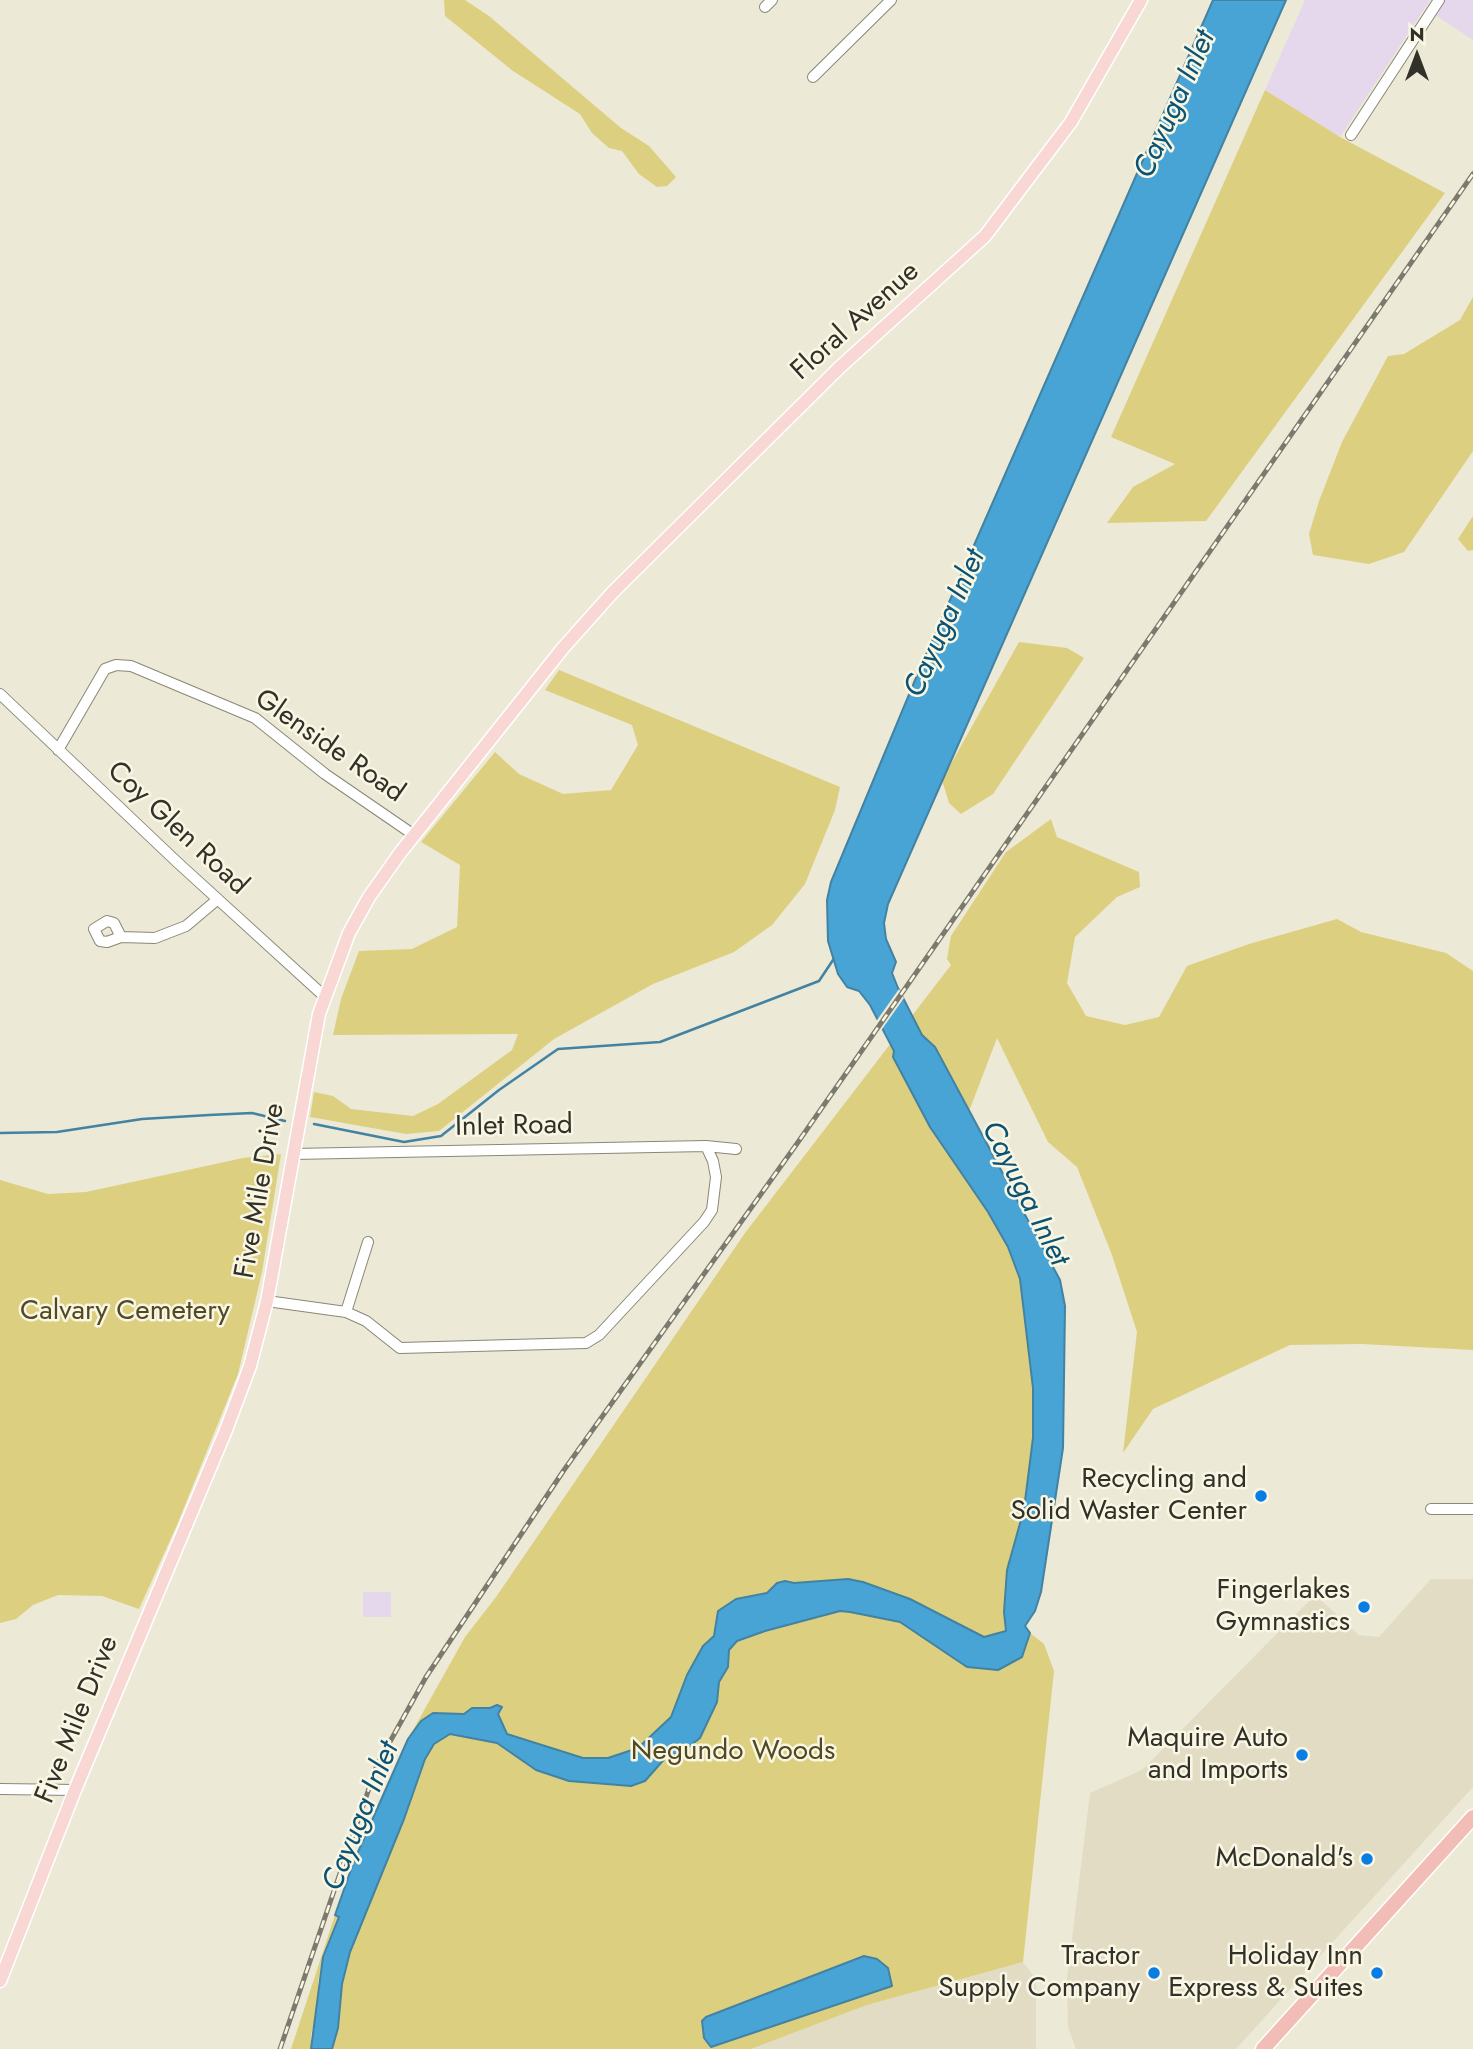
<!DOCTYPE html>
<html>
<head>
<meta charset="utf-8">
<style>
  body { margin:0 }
  #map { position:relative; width:1473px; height:2049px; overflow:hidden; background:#ece9d6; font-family:Jost,sans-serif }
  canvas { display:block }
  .north { position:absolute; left:1382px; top:21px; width:70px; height:70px; -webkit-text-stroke:5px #f9f6e3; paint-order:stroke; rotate:0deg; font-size:19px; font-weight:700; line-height:28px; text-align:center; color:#323129 }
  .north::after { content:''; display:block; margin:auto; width:24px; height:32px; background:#323129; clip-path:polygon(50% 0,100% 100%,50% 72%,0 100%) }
</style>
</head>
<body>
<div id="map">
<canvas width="1473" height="2049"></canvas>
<div class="north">N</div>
</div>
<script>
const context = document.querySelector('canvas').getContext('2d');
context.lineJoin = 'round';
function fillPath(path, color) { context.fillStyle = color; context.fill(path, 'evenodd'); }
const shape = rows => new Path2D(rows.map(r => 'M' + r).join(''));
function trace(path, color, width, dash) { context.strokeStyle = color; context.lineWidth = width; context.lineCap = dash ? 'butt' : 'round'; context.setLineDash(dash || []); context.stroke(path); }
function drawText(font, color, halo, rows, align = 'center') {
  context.font = font + ' Jost,sans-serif'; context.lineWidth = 5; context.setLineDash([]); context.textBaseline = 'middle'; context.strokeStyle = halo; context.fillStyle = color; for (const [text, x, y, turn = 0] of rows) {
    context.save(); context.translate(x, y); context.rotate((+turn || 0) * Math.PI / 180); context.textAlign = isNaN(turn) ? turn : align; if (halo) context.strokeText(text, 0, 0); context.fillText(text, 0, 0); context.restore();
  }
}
fillPath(shape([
  [1431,1579,1473,1579,1473,1787,1236,2049,1076,2049,1068,2027,1067,1979,1090,1793,1142,1770,1315,1595,1359,1635,1379,1637],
  [1023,1962,1036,1979,1036,2049,751,2049,867,2005]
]), '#e1dcc3');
fillPath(shape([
  [1305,0,1430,0,1340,137,1265,90],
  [1445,0,1473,0,1473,40,1435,15],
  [363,1592,391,1592,391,1617,363,1617]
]), '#e6d8ec');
fillPath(shape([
  [444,0,465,0,489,16,621,128,649,146,676,177,667,186,657,187,639,174,622,151,609,148,592,133,580,114,513,71,445,16],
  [1265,90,1340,137,1445,193,1206,521,1107,523,1133,487,1175,464,1111,437],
  [1473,297,1473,451,1404,552,1369,564,1313,555,1309,534,1319,501,1342,442,1388,356,1404,354,1460,320],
  [1473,516,1473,550,1468,551,1458,539],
  [1019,642,1067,648,1084,658,993,794,961,814,949,803,942,780],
  [559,670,840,787,835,810,805,884,772,925,734,952,653,984,554,1039,439,1131,406,1134,310,1117,314,1092,333,1096,351,1109,413,1116,438,1104,512,1050,518,1034,333,1035,341,999,359,951,412,949,457,927,460,865,421,842,495,752,519,774,563,794,611,790,638,745,632,725,545,690],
  [1051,819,1057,837,1139,872,1140,887,1117,897,1075,937,1067,983,1086,1016,1125,1025,1159,1017,1187,966,1249,944,1337,919,1361,932,1446,953,1473,971,1473,1350,1362,1344,1290,1345,1153,1409,1123,1453,1137,1332,1112,1255,1077,1167,1048,1142,997,1038,960,1135,1041,1277,1035,1532,1022,1657,1030,1633,1044,1644,1054,1671,1023,1962,867,2005,751,2049,332,2049,338,2028,342,1984,350,1952,404,1819,425,1759,433,1744,433,1713,421,1721,408,1739,465,1637,496,1597,745,1233,951,965,947,959,951,936,1006,852],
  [281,1154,262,1272,238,1374,177,1525,139,1609,102,1596,58,1595,33,1605,16,1619,0,1623,0,1180,48,1194,86,1192,243,1158],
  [335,1915,339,1917,323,1957,318,1983,319,2003,311,2035,311,2049,291,2049]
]), '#ddcf80');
const water = shape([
  [1213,0,1286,0,888,904,884,923,886,939,896,962,892,973,898,988,922,1035,935,1047,1060,1280,1065,1306,1063,1448,1041,1592,1035,1611,1025,1626,1030,1633,1022,1657,998,1670,967,1667,900,1622,850,1612,840,1611,765,1631,737,1641,729,1650,728,1667,719,1682,717,1702,700,1738,681,1753,667,1756,645,1781,631,1786,569,1781,536,1770,497,1743,450,1734,434,1744,425,1759,404,1819,350,1952,342,1984,338,2028,332,2049,311,2049,323,1957,339,1917,335,1915,354,1861,408,1739,421,1721,433,1713,464,1714,472,1708,490,1708,497,1705,502,1707,498,1714,507,1734,583,1758,608,1758,638,1748,671,1717,687,1675,703,1646,714,1636,718,1611,736,1599,767,1593,777,1583,785,1581,794,1583,848,1579,863,1582,910,1599,984,1637,1006,1631,1004,1612,1007,1570,1024,1509,1033,1438,1033,1388,1020,1279,1008,1247,988,1212,930,1127,893,1057,894,1051,870,1005,859,991,847,987,838,974,828,941,827,900,831,882,918,673,1213,0],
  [864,1956,877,1959,888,1968,892,1986,711,2047,704,2038,702,2021,706,2017,864,1956]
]);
fillPath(water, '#49a4d6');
trace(water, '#4282a2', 2);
fillPath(shape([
  [899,989,904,998,880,1032,875,1023]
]), '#ece9d6');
trace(shape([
  [314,1124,404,1142,441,1136,499,1090,558,1049,660,1042,819,981,833,960],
  [0,1133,57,1132,142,1119,209,1115,252,1113,285,1121]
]), '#4282a2', 2.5);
const minor = shape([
  [765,7,772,0],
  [813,77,891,0],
  [1351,135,1439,0],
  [0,694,177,862,324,996],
  [58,750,105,669,116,665,131,666,255,718,325,774,414,835],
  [121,937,114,923,107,921,94,929,100,941,107,942,121,937,155,938,186,926,218,899],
  [293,1154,706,1146,736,1149],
  [267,1301,346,1312,366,1321,400,1348,586,1343,599,1335,704,1222,712,1210,716,1177,713,1161,706,1146],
  [346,1312,368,1242],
  [1431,1509,1473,1509],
  [0,1789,75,1790]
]);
const major = shape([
  [0,1981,75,1790,226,1430,250,1366,267,1301,319,1014,349,933,369,897,400,853,563,648,613,592,840,367,985,236,1071,122,1141,0]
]);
const highway = shape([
  [1263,2049,1473,1817]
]);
trace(minor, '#8a8776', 12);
trace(major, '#fff', 15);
trace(highway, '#fff', 17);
trace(minor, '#fff', 10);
trace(major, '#f8d7d4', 12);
trace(highway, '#f3bdb7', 14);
const rail = shape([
  [280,2049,377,1765,426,1677,564,1470,796,1145,1473,174]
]);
trace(rail, '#7c7a6e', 5);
trace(rail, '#f9f6e3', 2.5, [8]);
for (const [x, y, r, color] of [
  [1261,1496,7,"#087ee5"],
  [1364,1607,7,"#087ee5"],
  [1302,1755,7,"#087ee5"],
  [1367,1859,7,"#087ee5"],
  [1154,1973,7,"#087ee5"],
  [1377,1973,7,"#087ee5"]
]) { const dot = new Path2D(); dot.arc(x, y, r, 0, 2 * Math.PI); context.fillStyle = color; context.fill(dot); trace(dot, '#f9f6e3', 2.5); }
drawText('28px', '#323129', '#f9f6e3', [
  ["Floral Avenue",856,322,-42],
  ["Glenside Road",329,747,35],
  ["Coy Glen Road",177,829,43],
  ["Inlet Road",514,1127,-1],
  ["Five Mile Drive",261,1191,-80],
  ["Five Mile Drive",78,1720,-68]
]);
drawText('28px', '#504922', '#f9f6e3', [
  ["Calvary Cemetery",125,1312],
  ["Negundo Woods",733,1752]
]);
drawText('28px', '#323129', '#f9f6e3', [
  ["Recycling and",1247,1480],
  ["Solid Waster Center",1247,1512],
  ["Fingerlakes",1350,1591],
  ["Gymnastics",1350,1623],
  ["Maquire Auto",1288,1739],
  ["and Imports",1288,1771],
  ["McDonald's",1353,1859],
  ["Tractor",1140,1957],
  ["Supply Company",1140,1989],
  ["Holiday Inn",1363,1957],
  ["Express & Suites",1363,1989]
], 'right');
drawText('italic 30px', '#0b5375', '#f9f6e3', [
  ["Cayuga Inlet",1176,105,-66],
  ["Cayuga Inlet",946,624,-66],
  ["Cayuga Inlet",1024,1194,63],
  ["Cayuga Inlet",362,1817,-68]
]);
</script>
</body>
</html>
